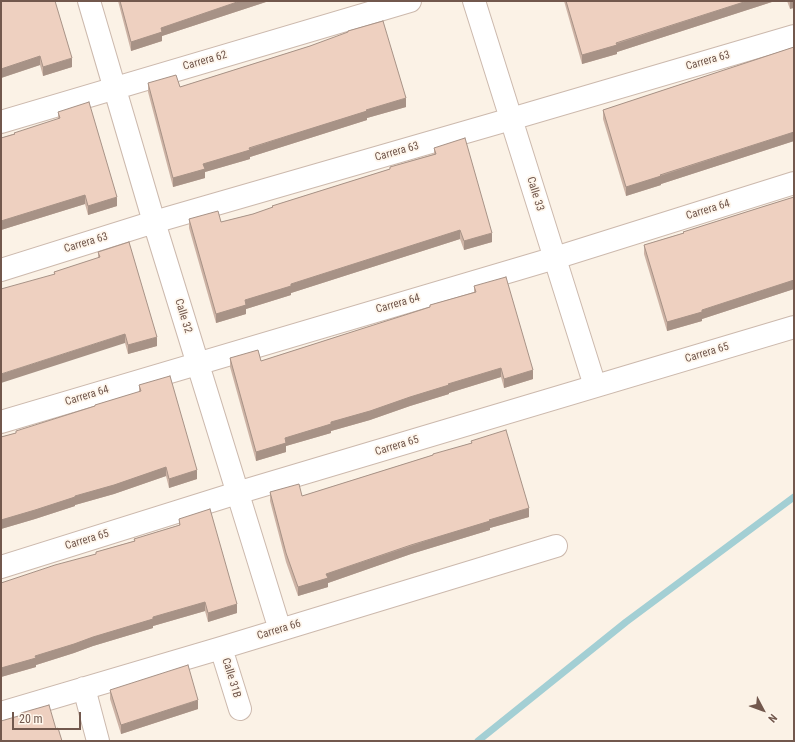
<!DOCTYPE html>
<html>
<head>
<meta charset="utf-8">
<style>
  body { margin:0 }
  #map { position:relative; width:795px; height:742px; overflow:hidden; background:#fbf2e6; font-family:"Roboto Condensed",sans-serif }
  canvas { display:block }
  .frame { position:absolute; inset:0; border:2px solid #72584d; pointer-events:none }
  .north { position:absolute; left:743px; top:690px; width:40px; height:40px; -webkit-text-stroke:3px #fef6ec; paint-order:stroke; rotate:131deg; font-size:11px; font-weight:700; line-height:16px; text-align:center; color:#72584d }
  .north::after { content:''; display:block; margin:auto; width:14px; height:18px; background:#72584d; clip-path:polygon(50% 0,100% 100%,50% 72%,0 100%) }
  .scale { position:absolute; left:12px; top:712px; width:69px; height:18px; box-sizing:border-box; border:2px solid #72584d; border-top:0; padding-left:5px; font-size:12px; line-height:14px; white-space:nowrap; color:#72584d; -webkit-text-stroke:3px #fef6ec; paint-order:stroke }
</style>
</head>
<body>
<div id="map">
<canvas width="795" height="742"></canvas>
<div class="frame"></div>
<div class="north">N</div>
<div class="scale">20 m</div>
</div>
<script>
const context = document.querySelector('canvas').getContext('2d');
context.lineJoin = 'round';
const shape = rows => new Path2D(rows.map(r => 'M' + r).join(''));
function trace(path, color, width, dash) { context.strokeStyle = color; context.lineWidth = width; context.lineCap = dash ? 'butt' : 'round'; context.setLineDash(dash || []); context.stroke(path); }
function fillPath(path, color) { context.fillStyle = color; context.fill(path, 'evenodd'); }
function drawText(font, color, halo, rows, align = 'center') {
  context.font = font + ' "Roboto Condensed",sans-serif'; context.lineWidth = 3.5; context.setLineDash([]); context.textBaseline = 'middle'; context.strokeStyle = halo; context.fillStyle = color; for (const [text, x, y, turn = 0] of rows) {
    context.save(); context.translate(x, y); context.rotate((+turn || 0) * Math.PI / 180); context.textAlign = isNaN(turn) ? turn : align; if (halo) context.strokeText(text, 0, 0); context.fillText(text, 0, 0); context.restore();
  }
}
trace(shape([
  [478,741,626,622,794,497]
]), '#a3cfd4', 7);
const minor = shape([
  [89,1,154,222,280,630],
  [474,1,595,386],
  [1,122,410,1],
  [1,270,154,222,511,119,794,36],
  [1,422,555,258,794,183],
  [1,567,237,493,794,327],
  [221,648,240,709],
  [84,688,98,741],
  [1,713,221,648,556,546]
]);
trace(minor, '#ccb9ad', 24);
trace(minor, '#fff', 22);
fillPath(shape([
  [1,1,72,67,43,76,40,65,1,78],
  [118,1,269,1,162,36,162,41,131,51],
  [564,1,775,1,617,52,617,54,582,64],
  [787,1,794,1,790,9],
  [348,31,406,107,367,118,367,120,250,157,250,159,205,172,205,178,173,187,148,92,148,83,180,87,310,46,348,33],
  [794,47,794,141,661,184,661,185,626,196,603,119,603,110],
  [58,112,117,206,88,215,85,204,1,230,1,138,58,119],
  [434,148,492,242,464,250,460,239,291,293,291,295,246,309,246,314,216,323,189,228,189,219,221,222,253,214,272,208,272,206,390,169,390,167,434,154],
  [794,197,794,289,702,319,702,321,667,331,644,254,644,245,683,233,683,232,762,207],
  [98,252,157,346,128,354,125,343,54,274,54,272,98,258],
  [474,286,533,379,504,388,501,377,449,393,449,394,410,406,370,420,331,431,331,433,286,446,286,452,256,461,230,367,230,358,261,361,430,307,430,305,474,292],
  [139,385,197,479,169,488,166,476,114,494,75,505,75,506,35,519,1,529,1,437,16,433,95,406,95,405,139,392],
  [471,441,529,517,490,528,490,530,411,554,328,583,328,587,298,596,286,562,270,501,270,492,302,496,471,443],
  [179,519,237,613,208,622,205,611,153,626,153,628,93,646,74,653,36,665,36,667,1,677,1,583,96,554,96,552,134,541,134,539,179,525],
  [110,690,198,709,121,734,110,699]
]), '#cdb3a5');
fillPath(shape([
  [240,1,269,1,162,36,162,41,131,51,131,42,161,28],
  [747,1,775,1,617,52,617,54,582,64,582,55],
  [790,1,794,1,794,8,790,9],
  [40,56,40,65,1,78,1,69],
  [72,58,72,67,43,76,43,67],
  [406,98,406,107,367,118,367,120,250,157,250,159,205,172,205,178,173,187,173,178,203,164,366,110],
  [794,132,794,141,661,184,661,185,626,196,626,187],
  [85,195,85,204,1,230,1,221],
  [117,197,117,206,88,215,88,206],
  [460,230,460,239,291,293,291,295,246,309,246,314,216,323,216,314,245,300,291,284],
  [492,233,492,242,464,250,464,241],
  [794,280,794,289,702,319,702,321,667,331,667,322,702,310],
  [125,334,125,343,1,383,1,374],
  [157,337,157,346,128,354,128,345],
  [501,368,501,377,449,393,449,394,410,406,370,420,331,431,331,433,286,446,286,452,256,461,256,452,285,438,331,422,448,384],
  [533,370,533,379,504,388,504,379],
  [166,467,166,476,114,494,75,505,75,506,35,519,1,529,1,520],
  [197,470,197,479,169,488,169,479],
  [529,508,529,517,490,528,490,530,411,554,328,583,328,587,298,596,298,587,326,574,489,520],
  [205,602,205,611,153,626,153,628,93,646,74,653,36,665,36,667,1,677,1,668,35,656,153,617],
  [237,604,237,613,208,622,208,613],
  [198,700,198,709,121,734,121,725]
]), '#a79286');
const building = shape([
  [1,1,55,1,72,58,43,67,40,56,1,69,1,1],
  [120,1,240,1,161,28,162,32,131,42,120,1],
  [566,1,747,1,616,43,617,45,582,55,566,1],
  [383,21,406,98,366,110,367,111,249,148,250,150,203,164,205,169,173,178,148,83,176,75,180,87,310,46,348,32,348,31,383,21],
  [794,47,794,132,660,175,661,176,626,187,603,110,794,47],
  [89,102,117,197,88,206,85,195,1,221,1,138,15,134,14,133,60,118,58,112,89,102],
  [465,138,492,233,464,241,460,230,291,284,291,286,245,300,246,305,216,314,189,219,218,211,221,222,253,214,273,207,272,206,390,169,390,167,436,154,434,148,465,138],
  [794,197,794,280,702,310,702,312,667,322,644,245,684,233,683,232,762,207,794,197],
  [129,242,157,337,128,345,125,334,1,374,1,289,55,274,54,272,100,257,98,252,129,242],
  [506,277,533,370,504,379,501,368,448,384,449,385,410,397,370,411,331,422,331,424,285,438,286,443,256,452,230,358,258,350,261,361,430,307,430,305,476,292,474,286,506,277],
  [170,376,197,470,169,479,166,467,114,485,75,496,75,497,35,510,1,520,1,437,16,433,16,431,95,406,95,405,141,391,139,385,170,376],
  [506,430,529,508,489,520,490,521,411,545,326,574,328,578,298,587,286,553,270,492,299,484,302,496,433,455,433,454,472,443,471,441,506,430],
  [210,509,237,604,208,613,205,602,153,617,153,619,93,637,74,644,35,656,36,658,1,668,1,583,55,565,96,554,96,552,135,541,134,539,180,525,179,519,210,509],
  [188,665,198,700,121,725,110,690,188,665],
  [49,705,56,729,58,728,62,741,1,741,1,721,22,715,21,713,49,705]
]);
fillPath(building, '#eed0c0');
trace(building, '#a79286', 1);
drawText('11px', '#72584d', '#fef6ec', [
  ["Carrera 62",205,61,-16],
  ["Carrera 63",708,61,-16],
  ["Carrera 63",397,152,-16],
  ["Calle 33",535,194,73],
  ["Carrera 64",708,210,-17],
  ["Carrera 63",86,243,-17],
  ["Carrera 64",398,304,-16],
  ["Calle 32",183,316,73],
  ["Carrera 65",707,353,-17],
  ["Carrera 64",87,396,-17],
  ["Carrera 65",397,446,-17],
  ["Carrera 65",87,540,-17],
  ["Carrera 66",279,630,-17],
  ["Calle 31B",231,678,73]
]);
</script>
</body>
</html>
